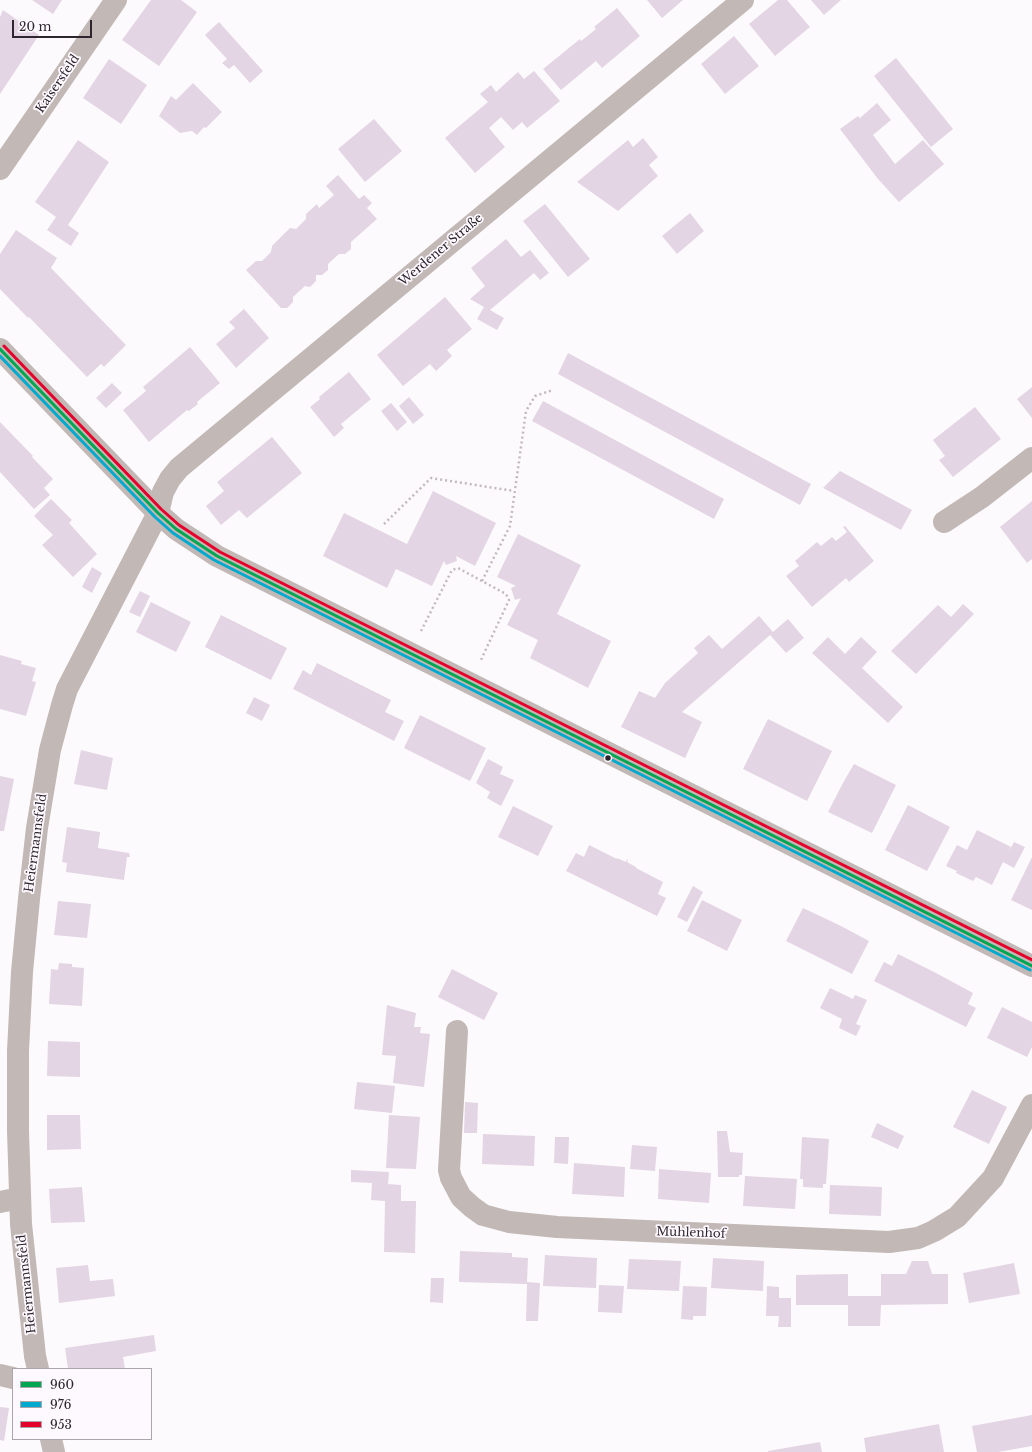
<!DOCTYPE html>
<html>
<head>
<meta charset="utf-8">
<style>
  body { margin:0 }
  #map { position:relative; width:1032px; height:1452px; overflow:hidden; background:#fdfafd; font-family:"Libre Baskerville",serif }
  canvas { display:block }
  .legend { position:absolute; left:12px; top:1368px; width:140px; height:72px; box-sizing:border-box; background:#fef9fe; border:1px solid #aba5ab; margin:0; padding:5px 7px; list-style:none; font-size:12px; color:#2e262f }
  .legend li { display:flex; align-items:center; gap:8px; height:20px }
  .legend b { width:20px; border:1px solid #aba5ab }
  .scale { position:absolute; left:12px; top:20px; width:80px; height:18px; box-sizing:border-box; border:2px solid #2e262f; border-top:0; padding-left:5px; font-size:12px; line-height:14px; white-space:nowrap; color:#2e262f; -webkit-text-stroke:3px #fef9fe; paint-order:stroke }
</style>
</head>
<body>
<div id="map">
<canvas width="1032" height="1452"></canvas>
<ul class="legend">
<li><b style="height:5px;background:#00a651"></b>960</li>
<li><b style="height:5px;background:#00a9ce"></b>976</li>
<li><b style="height:5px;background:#e4002b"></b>953</li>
</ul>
<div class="scale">20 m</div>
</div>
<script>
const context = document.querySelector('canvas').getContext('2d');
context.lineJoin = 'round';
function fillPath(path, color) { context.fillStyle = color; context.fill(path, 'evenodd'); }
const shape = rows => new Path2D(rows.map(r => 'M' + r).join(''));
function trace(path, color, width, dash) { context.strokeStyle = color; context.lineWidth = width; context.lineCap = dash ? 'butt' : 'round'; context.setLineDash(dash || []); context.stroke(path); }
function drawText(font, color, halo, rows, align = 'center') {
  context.font = font + ' "Libre Baskerville",serif'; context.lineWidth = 3.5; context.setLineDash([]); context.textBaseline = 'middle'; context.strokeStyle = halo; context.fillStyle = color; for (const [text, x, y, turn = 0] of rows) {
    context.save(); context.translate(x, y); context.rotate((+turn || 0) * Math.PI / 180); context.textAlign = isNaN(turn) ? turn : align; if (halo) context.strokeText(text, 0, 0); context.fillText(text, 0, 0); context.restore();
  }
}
fillPath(shape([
  [32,0,62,0,53,14],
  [151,0,181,0,197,12,159,66,122,40],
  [647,0,683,0,662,18],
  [778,0,787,0,810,27,775,56,749,24],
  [811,0,841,0,824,15],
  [617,8,640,36,602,68,596,61,561,90,543,69,580,39,581,41,596,29,594,27],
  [3,10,39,35,0,94,0,17],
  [219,22,263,71,250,83,234,65,229,69,222,63,227,59,205,35],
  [734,36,759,66,725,94,701,64],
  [896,58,953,129,931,147,874,76],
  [109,59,147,85,121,124,83,98],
  [534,71,560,101,527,128,522,122,513,130,501,117,489,128,505,147,475,173,445,138,488,102,480,94,491,85,496,92,518,72,524,79],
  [193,83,222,112,206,128,204,127,197,135,192,131,180,133,159,116,171,96,176,100],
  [877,103,891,120,873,135,895,164,923,140,944,164,899,202,878,179,840,129,858,116,860,118],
  [374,119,402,151,365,182,338,149],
  [643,138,658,157,649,165,658,176,618,211,577,182,628,140,633,147],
  [78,140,109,162,68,225,79,233,71,246,47,230,56,217,35,202],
  [338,175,359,199,364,195,372,203,367,208,377,219,351,242,351,249,345,254,339,254,328,264,328,270,322,275,316,275,316,281,310,287,305,286,293,297,293,302,287,308,281,308,246,270,256,261,262,261,271,252,272,246,290,228,296,229,306,219,306,214,317,204,319,208,334,195,326,186],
  [545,204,590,259,568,277,523,221],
  [690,213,704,231,677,254,662,236],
  [16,230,57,258,51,268,126,345,104,367,101,364,87,377,29,317,28,318,0,289,0,254],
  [506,239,521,257,530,250,549,273,540,280,534,273,490,310,504,318,497,330,477,319,484,307,470,299,485,286,471,268],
  [445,297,472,329,447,350,452,356,436,371,430,364,403,386,377,355],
  [244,309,269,338,236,368,216,344,235,328,229,322],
  [190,347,220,383,197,402,198,404,189,411,187,410,149,442,123,410,146,391,143,387],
  [568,353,811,484,800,505,558,374],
  [349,372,371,399,341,424,344,428,334,437,310,407,320,399,319,397],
  [112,383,122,393,106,408,96,398],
  [1032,387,1032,418,1017,399],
  [409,397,424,415,413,424,399,406],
  [543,401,724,499,714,519,532,421],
  [391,403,407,422,397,431,381,411],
  [975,407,1001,439,953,477,939,460,945,456,933,440],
  [0,422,33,456,32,457,53,479,44,488,50,495,34,509,0,472],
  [272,437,302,473,247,518,239,510,221,525,206,506,224,491,217,482],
  [840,471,912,510,901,530,823,488],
  [433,491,496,523,475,566,456,556,457,561,446,565,444,561,432,586,396,569,387,588,323,556,344,513,407,544],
  [51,499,72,520,69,523,97,554,73,577,42,545,53,535,34,516],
  [1032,501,1032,559,1027,563,1000,527],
  [845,526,874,561,849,582,846,578,812,607,786,576,799,566,795,561,817,542,821,546,832,537,836,541,847,532,843,527],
  [518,534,581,565,557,614,611,641,588,688,530,658,538,640,507,625,521,598,515,600,511,588,516,586,497,577],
  [92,567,102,573,92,593,82,587],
  [140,591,150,596,140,617,129,612],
  [151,602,191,622,176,652,136,632],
  [963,604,974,614,916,674,891,651,938,605,951,617],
  [221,615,287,648,271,680,205,647],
  [759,616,773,632,788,619,804,638,786,653,770,635,682,712,702,722,685,758,621,727,639,691,655,698,665,683,698,653,694,648,709,635,722,649],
  [828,637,845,654,861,637,877,652,862,668,903,707,888,723,812,653],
  [0,655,22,661,21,664,36,668,32,681,36,682,26,716,0,709],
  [317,663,391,700,385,712,404,721,394,741,293,689,303,670,311,675],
  [254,697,270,705,262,721,246,713],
  [420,715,486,748,470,781,404,748],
  [768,719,832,751,807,801,743,769],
  [81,750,113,758,107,790,74,784],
  [488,759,503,767,500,774,514,780,501,806,487,798,490,792,476,783],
  [854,764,896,785,872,833,828,812,844,781],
  [0,776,14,779,4,831,0,831],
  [908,805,950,827,927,871,885,850],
  [513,806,553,826,538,856,498,837],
  [67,827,100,832,98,848,129,853,130,857,127,857,124,880,66,872,67,863,62,862],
  [977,830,1011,847,1006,857,1014,842,1025,847,1014,868,1003,862,992,885,976,877,973,881,956,873,957,871,946,866,957,845,967,850],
  [589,845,617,859,617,858,626,862,627,859,628,859,627,862,636,867,636,868,663,882,658,894,666,898,657,916,566,871,576,853,584,857],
  [1032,857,1032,910,1011,900],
  [693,886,703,892,687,922,677,917],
  [702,900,742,920,727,951,687,931],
  [58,901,91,904,87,938,54,935],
  [803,908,841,926,869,941,852,974,786,941],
  [898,954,936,973,973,993,968,1004,976,1008,966,1027,874,981,884,962,892,966],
  [59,963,72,964,72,967,84,968,82,1006,49,1004,51,969,58,970],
  [452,969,498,993,484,1020,438,997],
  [830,988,853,999,855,995,867,1000,856,1024,861,1026,856,1036,839,1028,842,1019,820,1008],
  [387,1005,416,1013,414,1027,421,1027,420,1033,430,1034,424,1087,393,1083,396,1056,382,1055],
  [1002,1007,1032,1022,1032,1047,1027,1057,987,1038],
  [48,1041,80,1042,80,1077,47,1076],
  [357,1082,395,1086,392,1113,354,1109],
  [972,1090,1007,1107,989,1144,953,1127],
  [465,1102,478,1103,477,1133,464,1133],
  [47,1115,80,1115,81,1149,47,1150],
  [389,1115,420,1117,416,1169,386,1168],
  [877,1123,904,1136,898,1149,871,1137],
  [717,1131,727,1131,730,1152,743,1153,742,1175,739,1175,739,1177,718,1177],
  [483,1134,535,1136,534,1166,482,1164],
  [555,1137,569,1137,568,1164,554,1163],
  [802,1137,829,1139,826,1184,823,1184,823,1188,803,1187,803,1179,800,1179],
  [632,1145,657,1147,655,1171,630,1169],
  [574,1163,625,1167,624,1197,572,1194],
  [659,1169,711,1173,709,1203,658,1199],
  [351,1170,389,1172,388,1184,401,1185,401,1201,416,1201,415,1253,384,1252,385,1201,371,1200,372,1183,351,1182],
  [745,1176,797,1179,795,1209,743,1206],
  [830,1185,882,1187,881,1216,829,1214],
  [82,1187,85,1222,51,1223,49,1189],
  [460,1251,512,1253,512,1257,528,1258,527,1282,540,1283,538,1321,526,1321,527,1284,459,1282],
  [545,1255,597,1258,596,1288,543,1286],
  [713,1258,764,1261,763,1291,711,1288],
  [629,1259,681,1261,679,1291,627,1289],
  [912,1261,928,1261,932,1274,948,1274,948,1304,881,1305,880,1326,848,1326,848,1305,796,1305,796,1275,848,1274,848,1296,881,1296,881,1274,906,1274],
  [1014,1263,1020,1294,969,1303,963,1273],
  [88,1265,90,1281,113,1279,115,1296,59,1303,56,1268],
  [431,1278,444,1278,443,1303,430,1302],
  [599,1285,624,1286,622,1313,598,1312],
  [683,1286,707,1287,706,1316,693,1316,693,1320,681,1319],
  [767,1286,779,1287,779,1298,791,1298,791,1327,778,1327,779,1316,766,1316],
  [154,1335,156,1351,123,1357,125,1369,68,1369,65,1348],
  [0,1407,9,1408,4,1441,0,1440],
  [1032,1415,1032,1446,998,1452,977,1452,972,1426],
  [939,1424,944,1452,866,1452,864,1438],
  [820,1442,822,1452,768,1452,768,1451]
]), '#e3d5e4');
trace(shape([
  [384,524,431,478,514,491],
  [482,581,510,526,526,411,535,396,553,390],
  [421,631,452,570,458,568,506,594,509,600,480,662]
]), '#c2baba', 2.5, [2, 3]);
trace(shape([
  [0,169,116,0],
  [0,349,158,513,176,529,217,556,1032,966],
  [944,522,982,497,1032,458],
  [457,1031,449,1170,451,1178,461,1197,472,1207,483,1215,509,1222,557,1227,889,1242,918,1238,934,1231,957,1217,993,1178,1032,1105],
  [0,1202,20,1198],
  [38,1369,35,1356,21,1224,18,1131,18,1051,22,972,29,899,37,828,50,750,62,705,67,689,158,513,163,492,170,479,179,468,743,0],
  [0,1375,13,1378],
  [51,1439,54,1452]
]), '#c2b8b5', 22);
trace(shape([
  [0,349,158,513,176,529,217,556,1032,966]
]), '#00a651', 3);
trace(shape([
  [0,356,155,517,173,533,214,560,1030,970]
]), '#00a9ce', 3);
trace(shape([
  [4,346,161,509,179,525,220,552,1032,960]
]), '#e4002b', 3);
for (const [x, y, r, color] of [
  [608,758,3.5,"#2e262f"]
]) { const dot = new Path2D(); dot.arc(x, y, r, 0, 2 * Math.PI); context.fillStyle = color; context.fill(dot); trace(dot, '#fef9fe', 1.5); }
drawText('12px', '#2e262f', '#fef9fe', [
  ["Kaisersfeld",58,84,-56],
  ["Werdener Straße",441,250,-40],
  ["Heiermannsfeld",36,843,-82],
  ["Mühlenhof",691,1233,2],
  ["Heiermannsfeld",27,1284,-96]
]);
</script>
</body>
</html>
